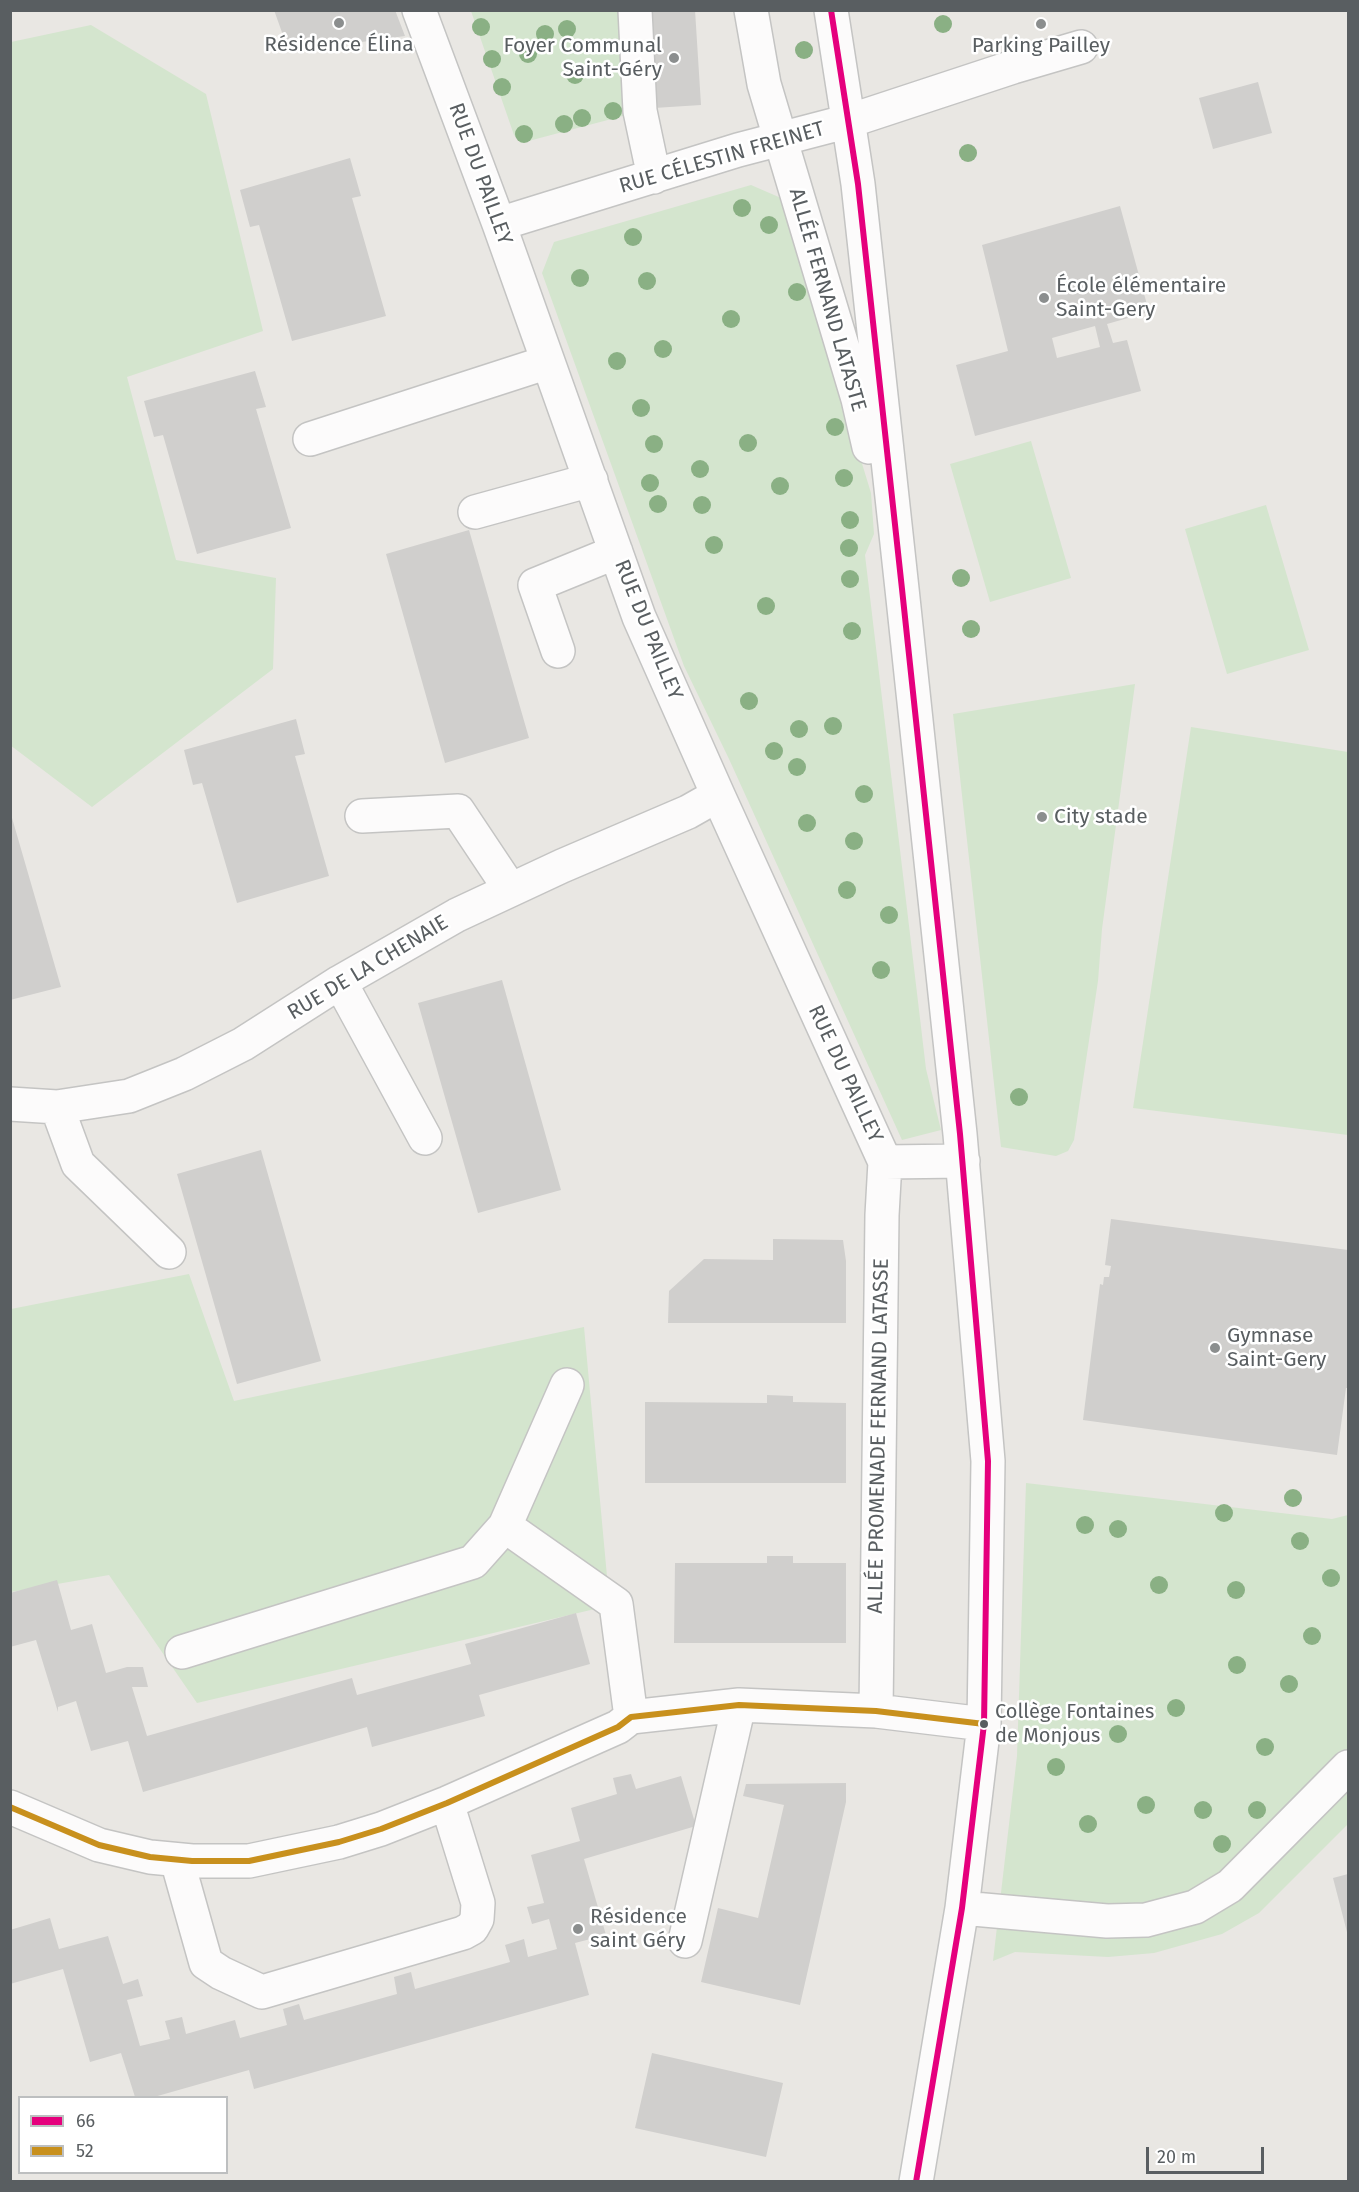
<!DOCTYPE html>
<html>
<head>
<meta charset="utf-8">
<style>
  body { margin:0 }
  #map { position:relative; width:1359px; height:2192px; overflow:hidden; background:#e9e7e3; font-family:"Fira Sans",sans-serif }
  canvas { display:block }
  .frame { position:absolute; inset:0; border:12px solid #595e61; pointer-events:none }
  .legend { position:absolute; left:18px; top:2096px; width:210px; height:78px; box-sizing:border-box; background:#fff; border:2px solid #bdbfc0; margin:0; padding:8px 10px; list-style:none; font-size:18px; color:#595e61 }
  .legend li { display:flex; align-items:center; gap:12px; height:30px }
  .legend b { width:30px; border:2px solid #bdbfc0 }
  .scale { position:absolute; left:1146px; top:2147px; width:118px; height:27px; box-sizing:border-box; border:3px solid #595e61; border-top:0; padding-left:8px; font-size:18px; line-height:21px; white-space:nowrap; color:#595e61; -webkit-text-stroke:4px #fff; paint-order:stroke }
</style>
</head>
<body>
<div id="map">
<canvas width="1359" height="2192"></canvas>
<div class="frame"></div>
<ul class="legend">
<li><b style="height:8px;background:#e5007d"></b>66</li>
<li><b style="height:8px;background:#c8901d"></b>52</li>
</ul>
<div class="scale">20 m</div>
</div>
<script>
const context = document.querySelector('canvas').getContext('2d');
context.lineJoin = 'round';
function fillPath(path, color) { context.fillStyle = color; context.fill(path, 'evenodd'); }
const shape = rows => new Path2D(rows.map(r => 'M' + r).join(''));
function trace(path, color, width, dash) { context.strokeStyle = color; context.lineWidth = width; context.lineCap = dash ? 'butt' : 'round'; context.setLineDash(dash || []); context.stroke(path); }
function drawText(font, color, halo, rows, align = 'center') {
  context.font = font + ' "Fira Sans",sans-serif'; context.lineWidth = 5; context.setLineDash([]); context.textBaseline = 'middle'; context.strokeStyle = halo; context.fillStyle = color; for (const [text, x, y, turn = 0] of rows) {
    context.save(); context.translate(x, y); context.rotate((+turn || 0) * Math.PI / 180); context.textAlign = isNaN(turn) ? turn : align; if (halo) context.strokeText(text, 0, 0); context.fillText(text, 0, 0); context.restore();
  }
}
fillPath(shape([
  [471,11,648,11,653,108,521,143,514,135],
  [91,25,206,94,263,331,127,377,176,560,276,578,273,669,92,807,10,745,11,42],
  [751,185,781,198,871,493,874,534,865,555,926,1069,941,1130,902,1140,729,759,684,666,542,273,554,242],
  [1031,441,1071,578,990,602,950,464],
  [1266,505,1309,650,1227,674,1185,529],
  [1135,684,1102,929,1098,981,1074,1140,1068,1151,1056,1156,1001,1147,953,714],
  [1191,727,1348,752,1348,1135,1133,1108],
  [189,1274,234,1401,584,1327,609,1598,616,1604,197,1703,109,1575,11,1592,11,1309],
  [1026,1483,1332,1519,1348,1515,1348,1824,1259,1913,1222,1934,1154,1953,1108,1957,1015,1952,993,1961,1017,1756]
]), '#d4e5ce');
fillPath(shape([
  [274,10,395,10,405,36,289,52],
  [648,10,695,10,701,105,654,108],
  [1258,82,1272,133,1213,149,1199,98],
  [350,158,361,196,352,198,386,316,292,341,259,225,250,227,240,190],
  [1120,206,1149,312,1107,324,1113,343,1127,340,1141,391,975,436,956,365,1008,351,982,245],
  [1095,326,1100,347,1057,358,1052,338],
  [255,371,266,407,256,409,291,528,197,554,163,435,154,437,144,401],
  [469,530,529,738,445,763,386,554],
  [296,719,305,754,295,756,329,876,237,903,202,783,193,785,184,750],
  [10,811,61,987,10,1000],
  [502,980,561,1190,478,1213,418,1003],
  [261,1150,321,1361,237,1384,177,1174],
  [1111,1219,1348,1250,1348,1388,1346,1388,1337,1455,1083,1420,1100,1284,1103,1285,1104,1277,1109,1277,1111,1266,1105,1265],
  [773,1239,843,1240,846,1261,846,1323,668,1323,669,1291,704,1259,773,1260],
  [767,1395,793,1396,793,1402,846,1403,846,1483,645,1483,645,1402,767,1403],
  [767,1556,793,1556,793,1563,846,1563,846,1643,674,1643,675,1563,767,1563],
  [57,1580,71,1630,92,1624,106,1673,127,1667,143,1667,148,1687,132,1687,147,1736,352,1678,357,1695,471,1664,465,1644,576,1613,590,1664,479,1695,485,1716,372,1747,367,1727,143,1792,128,1741,91,1751,76,1701,58,1707,58,1712,36,1640,10,1647,10,1593],
  [631,1774,636,1789,681,1776,696,1826,584,1859,606,1935,575,1943,589,1995,254,2089,249,2070,154,2097,135,2097,121,2053,90,2062,63,1969,10,1984,10,1930,50,1918,59,1949,108,1936,123,1984,138,1979,143,1996,127,2000,140,2046,170,2039,165,2021,182,2017,186,2034,235,2020,240,2038,287,2025,283,2009,299,2004,304,2020,397,1994,394,1977,411,1972,415,1989,510,1962,505,1945,524,1939,528,1957,557,1949,549,1919,532,1924,527,1907,544,1903,531,1855,580,1841,571,1808,617,1794,613,1778],
  [846,1783,846,1802,800,2005,701,1982,718,1908,758,1918,784,1805,743,1796,746,1784],
  [1348,1874,1348,1936,1333,1878],
  [652,2053,783,2083,766,2157,635,2128]
]), '#d0cfcd');
const minor = shape([
  [419,10,499,224,639,617,718,795,885,1162,882,1215,876,1711],
  [635,10,640,111,654,177],
  [751,10,764,84,858,399,869,447],
  [831,10,858,184,902,589,960,1134,988,1461,984,1724,962,1908,916,2182],
  [499,224,738,150,849,121,1013,67,1081,47],
  [310,439,548,362],
  [475,512,591,480],
  [558,651,535,585,616,552],
  [362,816,458,811,510,889],
  [340,982,425,1138],
  [10,1104,57,1107,129,1096,184,1074,243,1044,340,982,457,915,562,866,688,812,718,795],
  [57,1107,78,1164,169,1252],
  [885,1162,963,1161],
  [567,1385,505,1526,616,1604,631,1717],
  [182,1652,473,1562,505,1526],
  [10,1807,99,1845,150,1857,192,1861,249,1861,339,1842,381,1829,447,1803,618,1727,631,1717,739,1705,876,1711,984,1724],
  [177,1860,206,1963,221,1973,262,1992,463,1933,472,1928,477,1919,478,1903,447,1803],
  [962,1908,1107,1921,1146,1920,1195,1907,1230,1886,1348,1767],
  [685,1941,739,1705]
]);
trace(minor, '#c4c4c3', 36);
trace(minor, '#fcfbfb', 33);
trace(shape([
  [831,10,858,184,902,589,960,1134,988,1461,984,1724,962,1908,916,2182]
]), '#e5007d', 6);
trace(shape([
  [10,1807,99,1845,150,1857,192,1861,249,1861,339,1842,381,1829,447,1803,618,1727,631,1717,739,1705,876,1711,984,1724]
]), '#c8901d', 6);
context.fillStyle = '#8ab084';
for (const [x, y] of [
  [943,24],
  [481,27],
  [567,29],
  [545,34],
  [804,50],
  [528,54],
  [492,59],
  [575,75],
  [502,87],
  [613,111],
  [582,118],
  [564,124],
  [524,134],
  [968,153],
  [742,208],
  [769,225],
  [633,237],
  [580,278],
  [647,281],
  [797,292],
  [731,319],
  [663,349],
  [617,361],
  [641,408],
  [835,427],
  [748,443],
  [654,444],
  [700,469],
  [844,478],
  [650,483],
  [780,486],
  [658,504],
  [702,505],
  [850,520],
  [714,545],
  [849,548],
  [961,578],
  [850,579],
  [766,606],
  [971,629],
  [852,631],
  [749,701],
  [833,726],
  [799,729],
  [774,751],
  [797,767],
  [864,794],
  [807,823],
  [854,841],
  [847,890],
  [889,915],
  [881,970],
  [1019,1097],
  [1293,1498],
  [1224,1513],
  [1085,1525],
  [1118,1529],
  [1300,1541],
  [1331,1578],
  [1159,1585],
  [1236,1590],
  [1312,1636],
  [1237,1665],
  [1289,1684],
  [1176,1708],
  [1118,1734],
  [1265,1747],
  [1056,1767],
  [1146,1805],
  [1203,1810],
  [1257,1810],
  [1088,1824],
  [1222,1844]
]) { context.beginPath(); context.arc(x, y, 9, 0, 2 * Math.PI); context.fill(); }
for (const [x, y, r, color] of [
  [339,23,6,"#8b8e8e"],
  [1041,24,6,"#8b8e8e"],
  [674,58,6,"#8b8e8e"],
  [1044,298,6,"#8b8e8e"],
  [1042,817,6,"#8b8e8e"],
  [1215,1348,6,"#8b8e8e"],
  [984,1724,5,"#595e61"],
  [578,1929,6,"#8b8e8e"]
]) { const dot = new Path2D(); dot.arc(x, y, r, 0, 2 * Math.PI); context.fillStyle = color; context.fill(dot); trace(dot, '#fff', 2); }
drawText('20px', '#595e61', '#fff', [
  ["Collège Fontaines",995,1712],
  ["de Monjous",995,1736]
], 'left');
drawText('21px', '#595e61', '#fff', [
  ["Résidence Élina",339,45,"center"],
  ["Foyer Communal",662,46,"right"],
  ["Saint-Géry",662,70,"right"],
  ["Parking Pailley",1041,46,"center"],
  ["École élémentaire",1056,286],
  ["Saint-Gery",1056,310],
  ["City stade",1054,817],
  ["Gymnase",1227,1336],
  ["Saint-Gery",1227,1360],
  ["Résidence",590,1917],
  ["saint Géry",590,1941]
], 'left');
drawText('21px', '#595e61', '#fff', [
  ["RUE CÉLESTIN FREINET",722,158,-16],
  ["RUE DU PAILLEY",480,174,70],
  ["ALLÉE FERNAND LATASTE",827,300,74],
  ["RUE DU PAILLEY",648,630,68],
  ["RUE DE LA CHENAIE",368,968,-31],
  ["RUE DU PAILLEY",845,1074,65],
  ["ALLÉE PROMENADE FERNAND LATASSE",879,1436,-89]
]);
</script>
</body>
</html>
